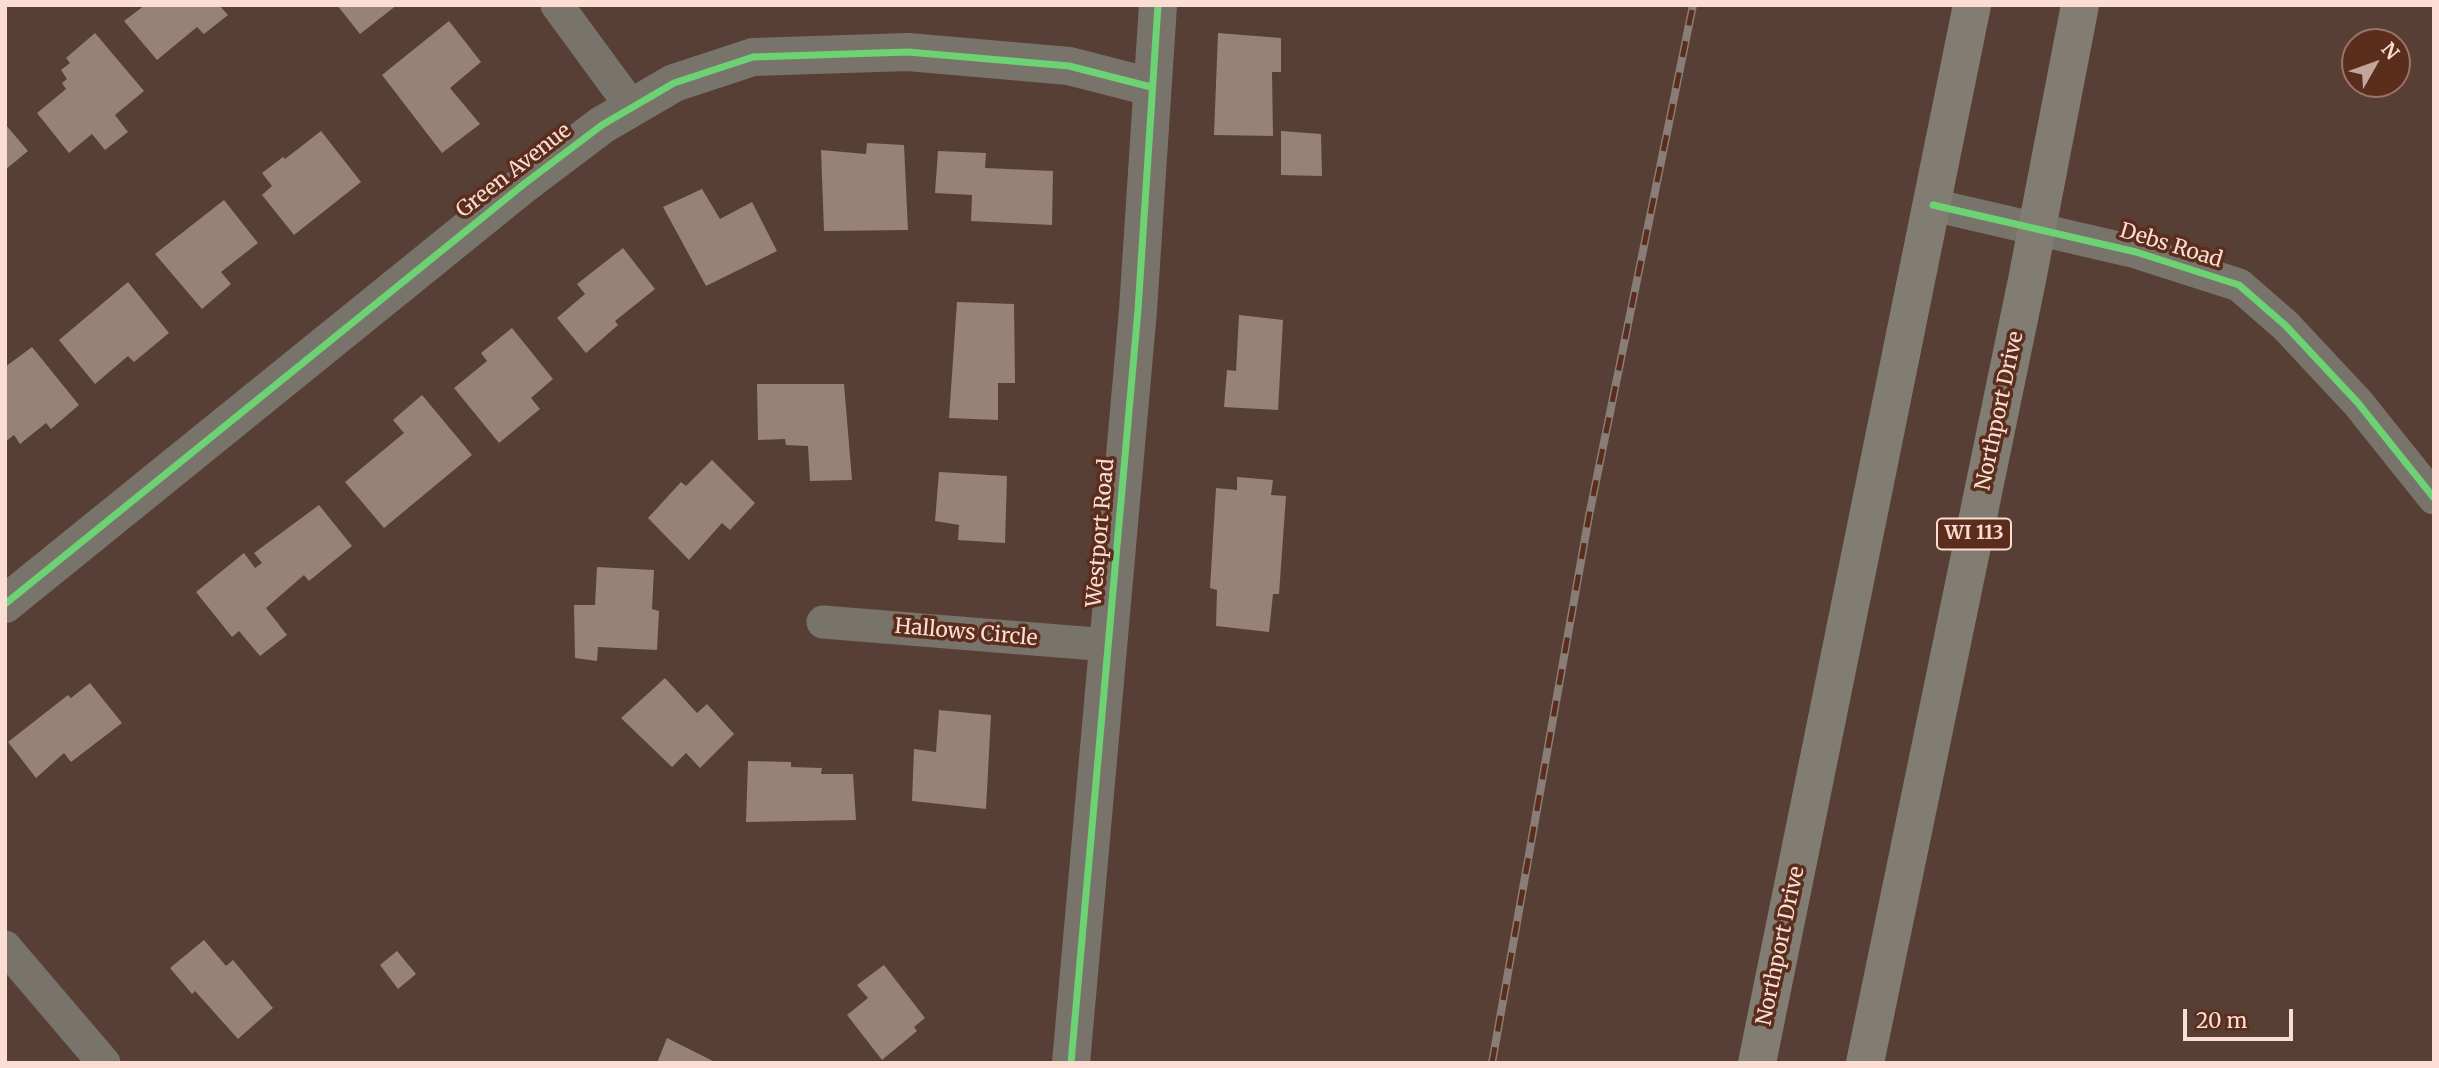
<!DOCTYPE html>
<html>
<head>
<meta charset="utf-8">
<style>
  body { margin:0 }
  #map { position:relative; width:2439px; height:1068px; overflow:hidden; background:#583f36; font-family:Merriweather,serif }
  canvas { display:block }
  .frame { position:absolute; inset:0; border:7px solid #fbddd3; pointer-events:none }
  .north { position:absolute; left:2341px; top:28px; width:70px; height:70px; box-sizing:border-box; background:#5b2d1d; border:2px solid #9b7366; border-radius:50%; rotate:50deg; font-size:19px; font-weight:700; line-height:28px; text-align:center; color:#fbddd3 }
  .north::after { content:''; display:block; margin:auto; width:24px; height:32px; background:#c2a69c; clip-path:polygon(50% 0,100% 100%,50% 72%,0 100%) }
  .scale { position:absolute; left:2183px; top:1009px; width:110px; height:32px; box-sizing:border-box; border:4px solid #fbddd3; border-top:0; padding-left:9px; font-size:21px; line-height:24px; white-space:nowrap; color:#fbddd3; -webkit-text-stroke:5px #5b2d1d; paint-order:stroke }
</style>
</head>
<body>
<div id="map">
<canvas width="2439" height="1068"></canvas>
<div class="frame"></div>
<div class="north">N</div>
<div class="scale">20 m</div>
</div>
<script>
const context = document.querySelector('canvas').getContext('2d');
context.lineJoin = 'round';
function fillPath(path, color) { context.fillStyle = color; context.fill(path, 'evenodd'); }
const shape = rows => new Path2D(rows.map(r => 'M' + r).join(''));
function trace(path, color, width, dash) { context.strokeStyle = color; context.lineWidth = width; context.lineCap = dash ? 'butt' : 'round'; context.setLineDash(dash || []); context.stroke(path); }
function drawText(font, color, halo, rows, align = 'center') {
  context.font = font + ' Merriweather,serif'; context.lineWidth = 7; context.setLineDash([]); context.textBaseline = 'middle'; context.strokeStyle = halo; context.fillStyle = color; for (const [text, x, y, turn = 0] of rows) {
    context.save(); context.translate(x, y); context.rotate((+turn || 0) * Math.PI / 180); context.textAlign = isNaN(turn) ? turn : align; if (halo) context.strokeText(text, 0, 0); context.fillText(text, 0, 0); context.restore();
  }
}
fillPath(shape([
  [145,5,219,5,228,15,204,34,197,27,157,60,124,21],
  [337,5,397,5,360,34],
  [449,21,481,62,450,88,480,124,442,153,382,75],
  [95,33,144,91,115,115,128,132,105,150,92,134,69,153,37,113,66,89,62,83,67,79,61,70,70,63,66,58],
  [1218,33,1281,38,1281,72,1272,72,1273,136,1214,135],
  [5,124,28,151,5,170],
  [321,131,361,182,294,235,262,195,272,186,262,173,283,157,285,159],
  [1281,131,1321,134,1322,176,1281,175],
  [867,143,904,145,908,230,824,231,821,150,866,154],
  [938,151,986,153,985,168,1053,171,1052,225,971,221,972,195,935,193],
  [702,189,720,219,752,202,777,251,706,286,663,207],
  [224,200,258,243,221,272,231,284,202,309,155,254],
  [623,248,655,289,615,321,618,325,586,353,557,318,585,294,577,284],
  [128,282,169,333,134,362,128,356,95,384,59,340],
  [957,302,1014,304,1015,383,998,383,998,420,949,418],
  [1239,315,1283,320,1278,410,1224,407,1227,370,1236,371],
  [512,328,553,379,531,398,540,409,499,443,454,388,487,361,481,353],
  [32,347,79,405,51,429,46,423,20,444,14,435,5,442,5,367],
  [757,384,844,384,852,480,810,481,808,446,786,445,785,439,758,440],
  [422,395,472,455,384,528,345,482,404,433,393,420],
  [712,460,755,503,730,530,722,523,689,560,648,518,681,482,686,486],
  [939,472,1007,476,1005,543,958,540,959,525,935,521],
  [1237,477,1273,480,1271,495,1286,496,1279,594,1273,594,1269,632,1216,626,1217,590,1210,588,1216,488,1237,490],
  [319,505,352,546,309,581,304,575,266,608,287,635,260,656,239,631,232,637,196,592,244,553,255,568,262,563,254,553],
  [597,567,654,570,652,609,659,611,657,650,598,647,597,661,575,658,574,605,595,605],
  [665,678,697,713,707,704,734,734,700,768,686,753,672,767,621,718],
  [90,683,122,723,71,762,64,753,36,778,8,742,68,695,71,698],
  [939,710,991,715,986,809,912,801,914,749,936,752],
  [748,761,791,762,791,767,822,768,821,774,853,774,856,820,746,822],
  [204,940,226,966,233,960,273,1008,238,1039,195,991,192,994,170,968],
  [397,951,416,974,398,989,380,965],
  [884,965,925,1018,914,1027,917,1031,882,1060,847,1015,868,998,857,985],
  [667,1038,717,1063,657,1063]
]), '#968277');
trace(shape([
  [557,5,631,106],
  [1933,205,2136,252,2239,285,2286,326,2358,403,2434,498],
  [823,622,1108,645],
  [5,947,104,1063]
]), '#79746b', 33);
trace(shape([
  [5,604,524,184,602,125,674,83,753,57,908,52,1069,66,1151,87],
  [1071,1063,1138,310,1158,5]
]), '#79746b', 38);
trace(shape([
  [1757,1063,1972,5],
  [1865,1063,2027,280,2080,5]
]), '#827d72', 38);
const rail = shape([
  [1492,1063,1589,516,1693,5]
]);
trace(rail, '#887e77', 8);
trace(rail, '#5b2d1d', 5, [16]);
trace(shape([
  [1933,205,2136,252,2239,285,2286,326,2358,403,2434,498],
  [5,604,524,184,602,125,674,83,753,57,908,52,1069,66,1151,87],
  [1071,1063,1138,310,1158,5]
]), '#6cd273', 7);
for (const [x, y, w] of [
  [1974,534,74]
]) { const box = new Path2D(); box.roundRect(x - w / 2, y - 15.5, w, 31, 5); context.fillStyle = '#5b2d1d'; context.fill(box); trace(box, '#fbddd3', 2); }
drawText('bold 19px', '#fbddd3', null, [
  ["WI 113",1974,534]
]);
drawText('21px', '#fbddd3', '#5b2d1d', [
  ["Green Avenue",514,171,-38],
  ["Debs Road",2171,246,17],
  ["Northport Drive",2000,411,-78],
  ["Westport Road",1101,533,-85],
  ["Hallows Circle",966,633,5],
  ["Northport Drive",1781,946,-78]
]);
</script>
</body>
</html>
